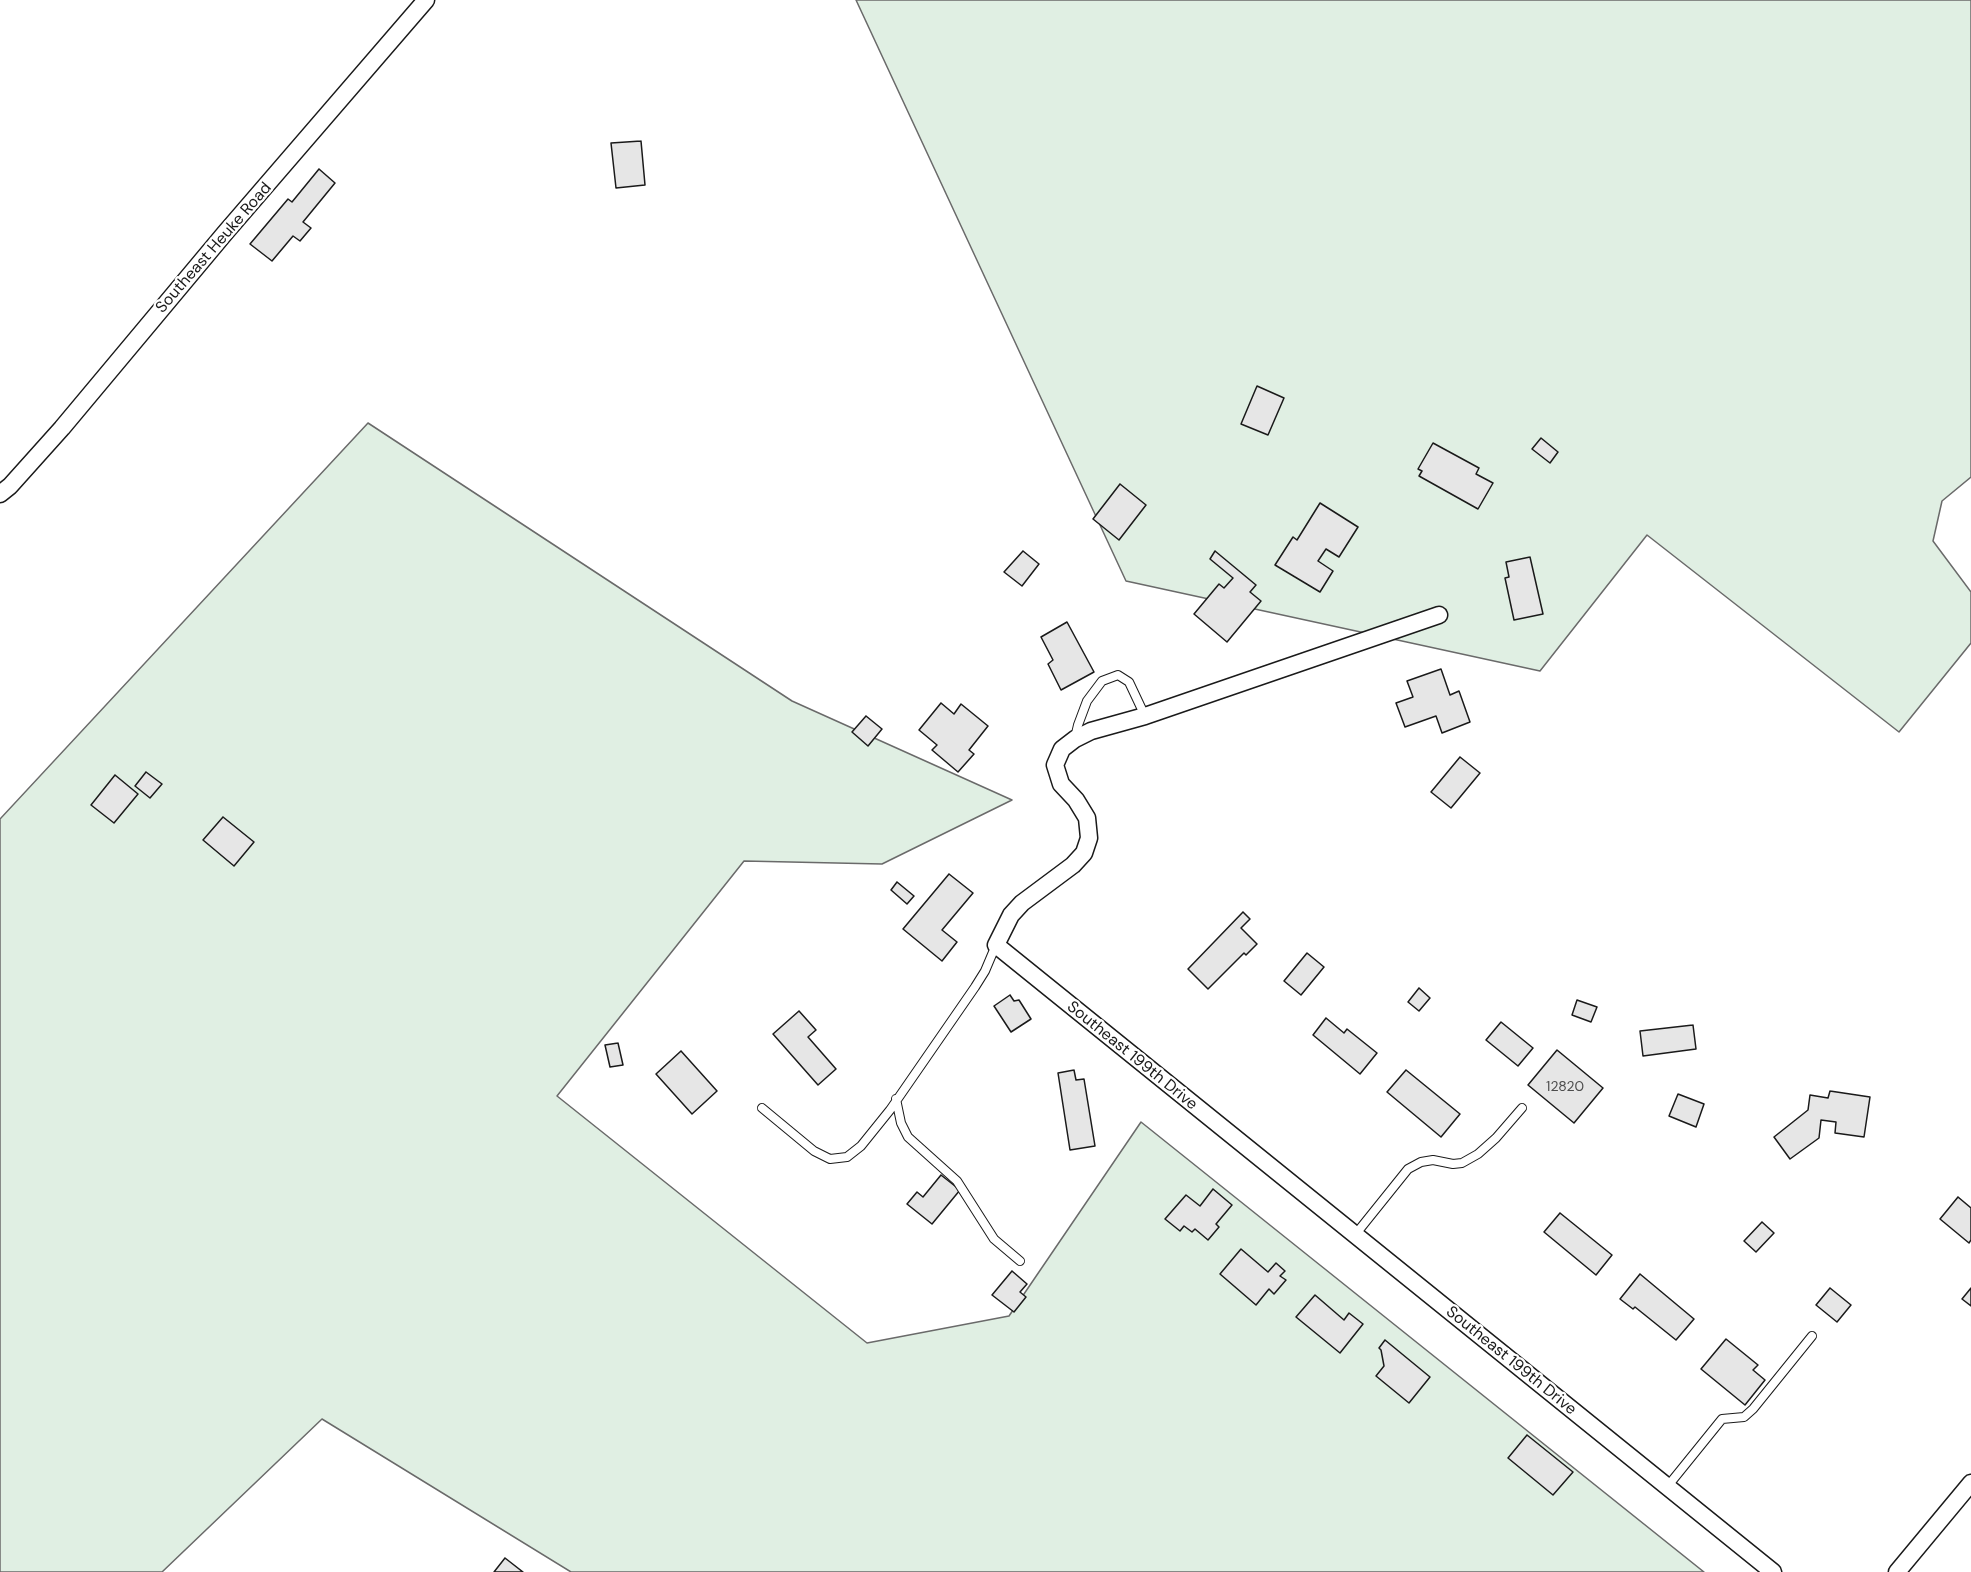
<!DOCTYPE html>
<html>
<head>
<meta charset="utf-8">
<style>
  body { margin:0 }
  canvas { display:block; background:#fff }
</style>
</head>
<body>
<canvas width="1971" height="1572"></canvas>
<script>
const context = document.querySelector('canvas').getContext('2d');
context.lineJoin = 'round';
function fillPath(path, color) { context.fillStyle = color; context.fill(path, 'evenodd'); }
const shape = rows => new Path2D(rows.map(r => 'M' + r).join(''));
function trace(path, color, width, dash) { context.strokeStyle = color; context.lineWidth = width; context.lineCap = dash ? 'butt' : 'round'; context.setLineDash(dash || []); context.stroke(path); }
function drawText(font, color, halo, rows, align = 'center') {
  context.font = font + ' "DM Sans",sans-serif'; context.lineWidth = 4.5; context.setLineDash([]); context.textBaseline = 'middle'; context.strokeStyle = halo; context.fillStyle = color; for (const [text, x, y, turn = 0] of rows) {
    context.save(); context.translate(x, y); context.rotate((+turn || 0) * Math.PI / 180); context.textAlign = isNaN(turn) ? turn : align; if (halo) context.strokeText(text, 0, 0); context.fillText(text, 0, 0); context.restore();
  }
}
const green = shape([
  [856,0,1971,0,1971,477,1942,501,1933,541,1971,592,1971,643,1899,732,1647,535,1540,671,1126,581,856,0],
  [368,423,792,701,1012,800,882,864,744,861,557,1096,867,1343,1009,1316,1141,1122,1704,1572,571,1572,322,1419,162,1572,0,1572,0,819,368,423]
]);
fillPath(green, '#e0efe3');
trace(green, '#6a6a6a', 1.5);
const building = shape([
  [641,141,645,185,616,188,611,143,641,141],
  [319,169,335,183,303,222,311,228,300,241,293,236,272,261,250,244,288,199,292,202,319,169],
  [1257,386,1284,398,1268,435,1241,424,1257,386],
  [1541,438,1558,452,1550,463,1532,449,1541,438],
  [1433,443,1479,468,1476,474,1493,483,1478,509,1419,476,1422,471,1418,469,1433,443],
  [1120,484,1146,505,1119,540,1093,519,1120,484],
  [1320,503,1358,527,1339,557,1326,549,1318,561,1333,571,1320,592,1275,565,1293,537,1297,540,1320,503],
  [1023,551,1039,564,1022,586,1004,572,1023,551],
  [1215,551,1256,585,1250,592,1261,601,1227,642,1194,614,1219,584,1224,588,1233,578,1210,559,1215,551],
  [1530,557,1543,614,1514,620,1505,578,1509,577,1506,562,1530,557],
  [1067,622,1094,672,1061,690,1048,664,1053,660,1041,637,1067,622],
  [1441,669,1450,695,1459,691,1470,722,1442,733,1436,716,1405,727,1396,703,1413,697,1407,681,1441,669],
  [941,703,954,714,961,704,988,726,969,750,974,754,958,772,932,750,937,745,919,730,941,703],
  [866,716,882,729,868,746,852,732,866,716],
  [1460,757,1480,773,1451,808,1431,792,1460,757],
  [146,772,162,784,150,798,135,786,146,772],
  [115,775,138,794,114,823,91,805,115,775],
  [223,817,254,842,234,866,203,840,223,817],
  [949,874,973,893,942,930,957,942,942,961,903,929,949,874],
  [897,882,914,896,907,904,891,890,897,882],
  [1243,912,1250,919,1241,928,1257,944,1246,955,1244,953,1208,989,1188,969,1243,912],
  [1307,953,1324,967,1301,995,1284,981,1307,953],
  [1419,988,1430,998,1419,1011,1408,1002,1419,988],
  [1010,995,1014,1001,1019,1000,1031,1019,1011,1032,994,1006,1010,995],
  [1577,1000,1597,1007,1591,1022,1572,1015,1577,1000],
  [799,1011,816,1030,808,1037,836,1069,818,1085,773,1034,799,1011],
  [1326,1018,1344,1033,1347,1029,1377,1053,1360,1074,1313,1035,1326,1018],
  [1501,1022,1533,1048,1518,1066,1486,1040,1501,1022],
  [1693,1025,1696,1049,1643,1056,1640,1031,1693,1025],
  [618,1043,623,1065,610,1067,605,1045,618,1043],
  [1557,1050,1603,1088,1574,1123,1528,1085,1557,1050],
  [681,1051,717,1091,692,1114,656,1074,681,1051],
  [1074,1070,1076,1080,1084,1079,1095,1146,1070,1150,1058,1073,1074,1070],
  [1406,1070,1460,1114,1441,1137,1387,1092,1406,1070],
  [1830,1091,1870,1097,1864,1137,1835,1133,1836,1122,1821,1120,1819,1138,1790,1159,1774,1137,1808,1110,1810,1095,1828,1098,1830,1091],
  [1678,1094,1704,1104,1696,1127,1669,1116,1678,1094],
  [941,1175,960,1190,932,1224,907,1204,917,1192,923,1197,941,1175],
  [1213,1189,1232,1205,1216,1224,1219,1227,1208,1240,1195,1229,1192,1232,1184,1226,1180,1231,1165,1219,1186,1195,1200,1206,1213,1189],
  [1958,1197,1971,1208,1971,1240,1969,1243,1940,1219,1958,1197],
  [1560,1213,1612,1255,1596,1275,1544,1232,1560,1213],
  [1762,1222,1774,1233,1756,1252,1744,1241,1762,1222],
  [1241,1249,1268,1272,1276,1263,1285,1271,1280,1276,1286,1280,1274,1294,1269,1289,1256,1305,1220,1274,1241,1249],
  [1012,1271,1027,1284,1020,1292,1026,1297,1014,1312,992,1295,1012,1271],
  [1640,1274,1694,1319,1676,1340,1635,1307,1633,1309,1620,1299,1640,1274],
  [1830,1288,1851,1305,1837,1322,1816,1305,1830,1288],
  [1971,1288,1971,1306,1962,1299,1971,1288],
  [1315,1295,1344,1320,1349,1313,1363,1324,1340,1353,1296,1317,1315,1295],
  [1726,1339,1758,1365,1753,1370,1765,1380,1745,1405,1701,1369,1726,1339],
  [1385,1340,1430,1377,1409,1403,1376,1376,1384,1366,1381,1350,1379,1348,1385,1340],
  [1527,1435,1573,1472,1553,1495,1508,1458,1527,1435],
  [505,1558,523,1572,494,1572,505,1558]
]);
fillPath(building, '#e6e6e6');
trace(building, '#1a1a1a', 1.5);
const lane = shape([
  [1075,738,1078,725,1087,701,1102,681,1118,675,1129,682,1145,716],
  [896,1099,901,1123,908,1137,957,1181,994,1239,1020,1261],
  [762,1108,814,1151,830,1159,847,1157,861,1146,890,1110,975,987,985,971,996,945],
  [1355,1235,1408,1169,1421,1162,1433,1160,1453,1164,1462,1163,1478,1154,1496,1138,1522,1108],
  [1667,1487,1722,1419,1744,1417,1753,1409,1812,1336]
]);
const street = shape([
  [0,494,10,486,62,428,225,233,426,0],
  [1439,615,1145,716,1091,731,1075,739,1062,749,1055,765,1061,784,1076,800,1087,818,1089,838,1084,853,1073,865,1022,903,1011,915,996,945,1773,1572],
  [1897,1572,1971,1483]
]);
trace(lane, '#1a1a1a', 10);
trace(street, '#1a1a1a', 19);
trace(lane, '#fff', 8);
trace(street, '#fff', 16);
drawText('14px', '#4d4d4d', null, [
  ["12820",1565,1087]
]);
drawText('16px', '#1a1a1a', '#fff', [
  ["Southeast Heuke Road",214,248,-49],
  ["Southeast 199th Drive",1132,1056,39],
  ["Southeast 199th Drive",1511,1361,39]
]);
</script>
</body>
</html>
